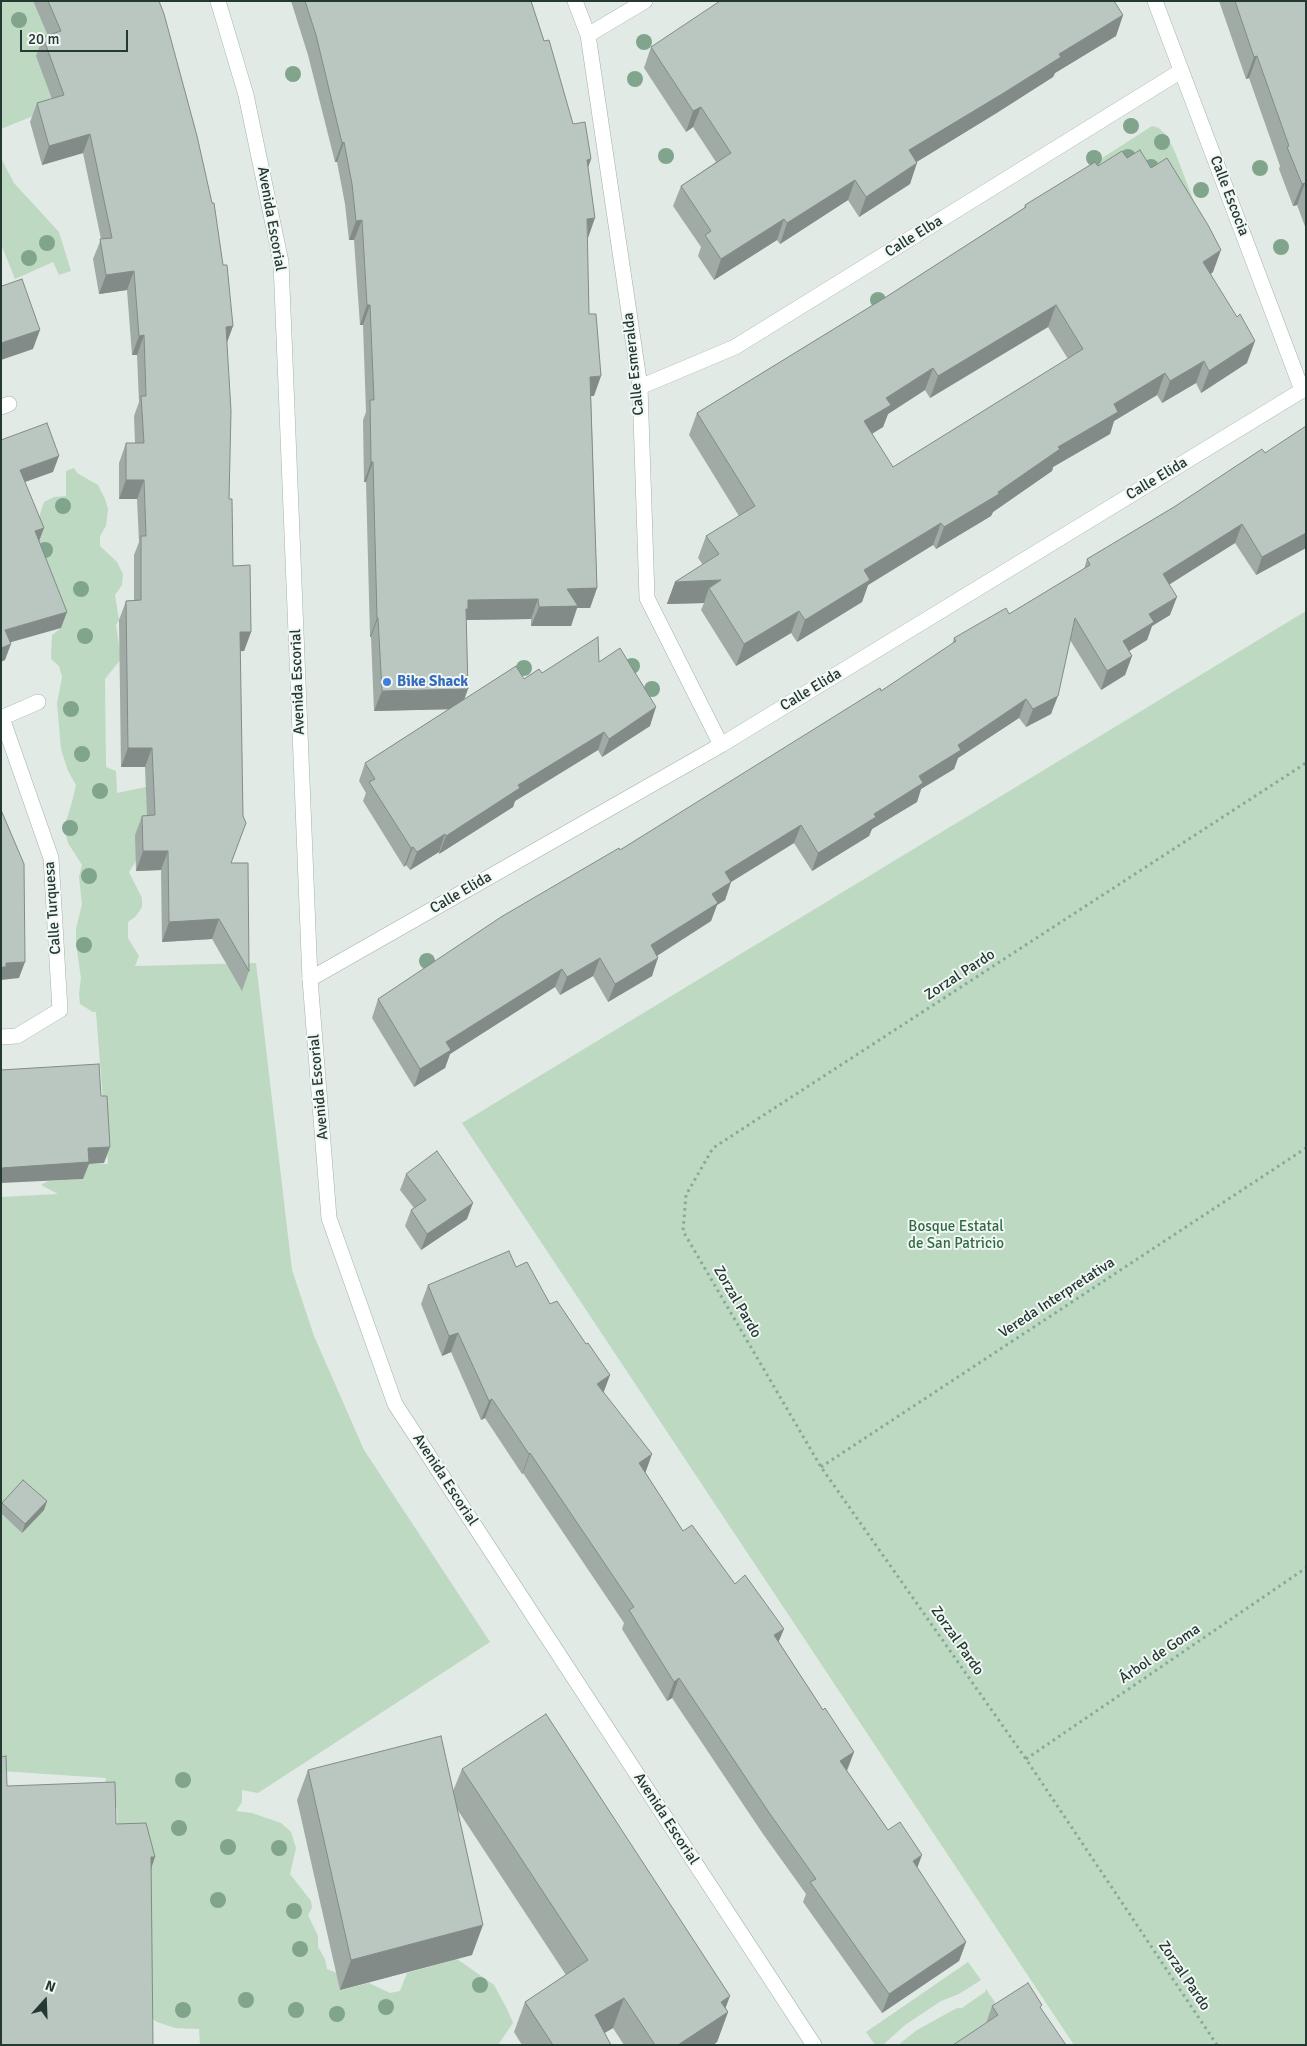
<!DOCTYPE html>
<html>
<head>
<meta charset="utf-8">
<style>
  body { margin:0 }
  #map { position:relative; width:1307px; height:2046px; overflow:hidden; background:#e1eae5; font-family:Signika,sans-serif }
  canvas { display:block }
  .frame { position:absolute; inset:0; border:2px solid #243931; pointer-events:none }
  .north { position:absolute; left:20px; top:1976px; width:50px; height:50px; -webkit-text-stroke:4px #f1f7f4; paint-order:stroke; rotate:20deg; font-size:14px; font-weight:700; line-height:20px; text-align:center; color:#243931 }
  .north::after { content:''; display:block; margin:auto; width:18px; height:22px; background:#243931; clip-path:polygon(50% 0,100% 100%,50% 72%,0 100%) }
  .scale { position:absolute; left:20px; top:30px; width:108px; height:22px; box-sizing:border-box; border:2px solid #243931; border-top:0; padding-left:6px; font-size:15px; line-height:18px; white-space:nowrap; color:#243931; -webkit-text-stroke:4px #f1f7f4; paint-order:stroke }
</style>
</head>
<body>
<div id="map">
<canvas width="1307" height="2046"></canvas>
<div class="frame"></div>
<div class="north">N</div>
<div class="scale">20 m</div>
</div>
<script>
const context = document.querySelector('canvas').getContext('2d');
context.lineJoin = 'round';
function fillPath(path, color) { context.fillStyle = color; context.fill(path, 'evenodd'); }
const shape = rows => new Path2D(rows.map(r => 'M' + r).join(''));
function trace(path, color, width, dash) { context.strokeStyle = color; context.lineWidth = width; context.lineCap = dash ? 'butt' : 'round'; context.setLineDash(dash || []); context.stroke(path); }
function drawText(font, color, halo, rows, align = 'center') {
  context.font = font + ' Signika,sans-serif'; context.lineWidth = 4; context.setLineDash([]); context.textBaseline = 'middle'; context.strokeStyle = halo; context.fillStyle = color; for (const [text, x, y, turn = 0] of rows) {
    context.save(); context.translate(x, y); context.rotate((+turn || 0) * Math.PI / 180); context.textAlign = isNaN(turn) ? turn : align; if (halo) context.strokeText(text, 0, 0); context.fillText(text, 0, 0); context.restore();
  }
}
fillPath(shape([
  [1,1,33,1,49,38,55,107,1,129],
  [1152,126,1159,128,1167,136,1175,152,1209,241,1085,169],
  [1,158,14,183,59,232,71,271,59,275,53,262,15,279,1,244],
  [74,468,77,473,98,485,105,499,108,509,106,526,100,536,100,546,117,562,123,574,122,585,115,595,119,620,116,625,121,659,105,679,106,767,116,771,117,793,146,787,157,790,139,856,129,872,142,898,142,907,136,916,128,922,128,938,139,956,135,966,256,963,292,1270,314,1336,364,1450,490,1642,258,1793,242,1790,242,1802,236,1811,252,1813,281,1823,291,1832,296,1848,290,1874,311,1901,312,1908,308,1915,318,1936,318,1947,325,1959,327,1969,337,1973,341,1990,369,1983,390,1993,400,1991,407,1973,457,1959,494,1985,507,2009,513,2023,498,2045,200,2045,199,2029,175,2028,157,2022,148,2016,118,1834,117,1808,106,1806,104,1791,106,1778,1,1771,1,1197,58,1194,41,1185,48,1181,83,1179,82,1164,108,1164,96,1012,93,1012,80,1004,79,994,81,978,76,944,76,929,82,904,79,877,82,865,68,843,64,828,72,802,76,785,68,771,61,749,57,703,62,677,59,666,51,659,52,635,61,628,29,547,44,502,54,497,66,496,66,471],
  [1306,611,1306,2045,1074,2045,462,1123],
  [968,1962,981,1980,959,1994,941,2001,905,2025,883,2045,875,2045,866,2032],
  [986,1989,1003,2014,958,2045,898,2045,917,2030,957,2008,962,2008,985,1992]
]), '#bdd9c2');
const street = shape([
  [575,1,588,35,640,387,647,598,721,745],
  [1155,1,1302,390],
  [588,35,645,1],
  [640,387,735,347,1181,71],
  [1,407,9,404],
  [1,718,38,702],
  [310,979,721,745,1306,388],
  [1,1037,17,1036,60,1010,51,858,2,718]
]);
const secondary = shape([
  [218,1,246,95,281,262,310,979,329,1218,395,1404,814,2045]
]);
trace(street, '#a5b1ab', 16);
trace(secondary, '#a2b5ac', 16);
trace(shape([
  [821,1467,1306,1148],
  [1026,1759,1306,1568],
  [1217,2045,1026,1759,821,1467,683,1231,686,1195,713,1148,1306,763]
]), '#85aa9b', 3, [2.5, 4]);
trace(street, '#fff', 15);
trace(secondary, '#fff', 15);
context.fillStyle = '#81a48c';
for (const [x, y] of [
  [19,20],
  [644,42],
  [293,74],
  [635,79],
  [1131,126],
  [1162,142],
  [666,156],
  [1128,157],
  [1094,158],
  [1151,167],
  [1260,168],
  [1201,190],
  [47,243],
  [1281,247],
  [29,258],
  [878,300],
  [63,506],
  [45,550],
  [81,589],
  [85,636],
  [632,666],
  [524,668],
  [652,689],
  [71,709],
  [82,754],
  [100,791],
  [70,828],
  [89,876],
  [84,945],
  [427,961],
  [183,1780],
  [179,1828],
  [228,1847],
  [279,1848],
  [218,1900],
  [294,1911],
  [300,1949],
  [480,1985],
  [246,2000],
  [386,2007],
  [183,2010],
  [296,2010],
  [337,2014]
]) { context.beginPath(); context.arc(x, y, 8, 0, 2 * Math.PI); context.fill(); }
fillPath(shape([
  [33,1,159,1,233,326,227,342,229,499,233,566,251,632,244,651,240,651,231,863,249,971,242,991,212,939,162,942,161,870,136,871,135,835,142,816,147,815,145,767,121,767,119,620,126,601,134,600,134,555,139,542,137,499,119,499,119,463,126,443,135,443,134,416,139,402,137,355,132,355,127,290,99,294,93,259,101,239,83,153,42,165,30,122,37,103,52,99,36,56,43,37,48,36],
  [291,1,531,1,544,41,573,124,591,159,588,167,587,238,589,314,594,396,591,396,597,588,590,608,577,608,571,626,531,626,531,619,466,620,464,699,542,673,599,662,650,726,602,757,598,750,515,801,513,807,439,854,439,852,410,870,406,865,404,867,363,801,366,793,359,781,365,763,449,709,374,711,371,637,370,637,366,482,364,482,363,420,366,412,363,325,360,325,354,240,349,240,345,204,337,162,335,162,308,55],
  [1219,1,1306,1,1306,229,1297,205,1293,206,1279,169,1280,166,1249,78,1246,79],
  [1123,15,1116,36,1055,73,1053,77,995,114,916,162,910,184,859,217,848,200,780,244,777,240,714,280,698,256,701,247,673,206,681,186,716,162,693,127,686,132,644,68,651,47],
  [1127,158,1213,272,1211,274,1247,363,1201,393,1196,383,1162,403,1157,395,1114,421,1110,434,1053,467,1052,471,993,512,991,516,936,549,933,545,868,585,862,602,797,642,791,633,736,666,701,610,704,603,667,604,675,582,703,565,698,558,706,536,739,516,689,435,697,413,886,297,1024,208,1025,205,1098,166],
  [1048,327,1068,359,893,467,872,434,883,427,888,414,925,390,930,398],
  [1262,449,1306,548,1256,575,1235,543,1169,584,1170,615,1152,626,1147,640,1129,651,1132,656,1125,675,1101,690,1070,640,1051,714,1026,727,1019,718,958,758,954,769,921,789,917,802,872,829,869,836,812,871,794,843,731,882,725,900,717,905,711,921,657,956,652,976,608,1002,593,976,560,995,555,987,450,1054,445,1068,414,1087,372,1018,378,999,620,850,881,691,952,645,954,638,1009,614,1084,569,1087,559,1174,507],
  [406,1174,467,1219,421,1250,405,1226,411,1210,414,1208,400,1190],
  [516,1267,586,1344,610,1375,603,1392,645,1472,683,1531,779,1642,823,1710,854,1752,847,1771,888,1830,917,1868,966,1942,959,1961,882,2013,803,1902,806,1894,763,1834,672,1698,667,1701,622,1629,624,1623,523,1473,522,1474,485,1418,481,1420,451,1352,442,1356,421,1304,428,1285],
  [47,1501,44,1510,22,1533,1,1513,2,1503],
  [462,1769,726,2008,728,2012,717,2042,713,2045,624,2045,613,2028,604,2033,611,2045,522,2045,514,2032,525,2002,566,1975,457,1809,472,1955,340,1990,297,1800,308,1770,453,1791],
  [992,2006,1041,2008,986,2023]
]), '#a0aba6');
fillPath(shape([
  [1123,15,1116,36,1055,73,1053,77,995,114,902,171,909,150,1059,54],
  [1257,56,1249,78,1246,79,1254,57],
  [701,107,693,127,686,132,693,111],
  [90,134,83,153,42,165,49,146],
  [344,142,337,162,335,162,342,143],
  [591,159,584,179,587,160],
  [917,163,910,184,859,217,866,197],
  [855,180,848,200,780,244,787,223],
  [1305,183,1297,205,1293,206,1302,184],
  [595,218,588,238,587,219],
  [784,219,777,240,714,280,721,259],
  [362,220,354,240,349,240,356,221],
  [1221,250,1213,272,1195,284,1203,262],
  [134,271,127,290,99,294,106,275],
  [367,305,370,305,363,325,360,325],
  [1056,305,1048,327,930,398,938,376],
  [233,326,226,345,226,327],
  [40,330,33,349,1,360,1,343],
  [144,335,137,355,132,355,139,336],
  [1255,341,1247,363,1201,393,1209,371],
  [1204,361,1196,383,1162,403,1170,381],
  [933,368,925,390,888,414,883,427,856,443,864,421,886,398],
  [1165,373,1157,395,1114,421,1110,434,1053,467,1052,471,993,512,991,516,936,549,944,527,998,492,1114,404],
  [601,376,594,396,583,396,590,377],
  [59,456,53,472,14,486,20,470],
  [371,462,373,462,366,482,364,482],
  [126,480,144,480,137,499,119,499],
  [941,523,933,545,868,585,862,602,797,642,805,620,864,570],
  [1242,524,1235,543,1156,593,1163,574],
  [44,528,38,544,35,531],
  [1306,533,1306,548,1256,575,1262,557],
  [721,580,709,588,704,603,667,604,675,582],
  [597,588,590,608,577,608,571,626,531,626,539,607,567,589],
  [1177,597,1170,615,1152,626,1147,640,1116,659,1123,641,1149,614],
  [538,599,531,619,464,620,468,600],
  [799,611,791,633,736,666,744,644],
  [67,612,61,628,1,645,5,630],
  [377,618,378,618,371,637,370,637],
  [240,632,251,632,244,651,233,652],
  [11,644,5,660,1,662,1,648],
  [1132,656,1125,675,1101,690,1107,671],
  [468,689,461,709,374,711,382,691],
  [1058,696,1051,714,1026,727,1033,709],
  [1026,699,1019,718,958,758,954,769,921,789,917,802,872,829,869,836,812,871,818,853,874,814,958,745],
  [656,707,650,726,602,757,609,739],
  [604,732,598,750,515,801,513,807,439,854,446,836,518,785],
  [128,748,152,748,145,767,121,767],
  [801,825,794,843,731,882,725,900,717,905,711,921,644,964,651,945,712,894,725,872],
  [445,834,439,852,410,870,417,852],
  [413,847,406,865,404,867,411,848],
  [143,851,168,851,161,870,136,871],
  [219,919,212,939,162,942,169,922],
  [600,958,593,976,560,995,567,977],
  [658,958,652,976,608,1002,615,984],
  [25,962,19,978,1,980,1,967,6,963],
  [562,969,555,987,450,1054,445,1068,414,1087,420,1069,446,1042],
  [110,1147,104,1163,89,1164,83,1179,1,1183,1,1168,88,1148],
  [473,1203,467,1219,421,1250,427,1234],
  [458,1333,451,1352,442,1356,449,1336],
  [610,1375,603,1394,597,1384],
  [492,1399,485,1418,481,1420,489,1401],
  [530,1453,523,1473,522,1474,529,1454],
  [652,1454,645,1474,639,1463],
  [47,1501,44,1510,22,1533,25,1524],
  [784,1629,776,1648,774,1635],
  [679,1678,672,1698,667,1701,674,1682],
  [854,1752,846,1772,840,1761],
  [922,1855,915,1874,913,1861],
  [151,1857,155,1857,147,1881],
  [483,1925,472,1955,340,1990,351,1960],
  [966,1942,959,1961,882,2013,889,1994],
  [730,1996,723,2015,728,2012,717,2042,713,2045,678,2045,721,2002],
  [624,1998,613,2028,585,2045,595,2015]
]), '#828b87');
const building = shape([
  [48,1,159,1,164,14,197,136,212,203,214,203,223,265,227,265,233,326,226,327,231,411,229,499,232,499,233,566,250,565,251,632,240,632,243,816,246,823,231,863,248,863,249,971,219,919,169,922,168,851,143,851,142,816,155,815,152,748,128,748,126,601,141,600,141,536,146,536,144,480,126,480,126,443,144,443,141,396,146,396,144,335,139,336,134,271,106,275,100,239,112,238,90,134,49,146,37,103,64,95,43,37,61,31,48,1],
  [305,1,531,1,544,41,549,40,573,124,585,122,591,159,587,160,595,218,587,219,589,314,596,314,601,376,590,377,597,588,567,589,578,606,539,607,538,599,468,600,468,609,466,609,468,689,382,691,378,618,377,618,373,462,371,462,370,400,374,400,370,305,367,305,362,220,356,221,352,184,344,142,342,143,316,35,305,1],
  [720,1,1114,1,1123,15,1059,54,1061,57,1002,94,909,150,917,163,866,197,855,180,787,223,784,219,721,259,705,235,711,231,681,186,731,153,701,107,693,111,651,47,720,1],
  [1235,1,1306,1,1306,185,1305,183,1302,184,1287,147,1289,146,1257,56,1254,57,1235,1],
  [1140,150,1151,168,1167,158,1208,225,1221,250,1203,262,1237,317,1240,314,1255,341,1209,371,1204,361,1170,381,1165,373,1114,404,1118,412,1058,447,1060,449,998,492,999,494,944,527,941,523,864,570,870,580,805,620,799,611,744,644,709,588,721,580,675,582,719,554,706,536,755,506,697,413,886,297,1026,207,1025,205,1095,162,1098,166,1122,151,1127,158,1140,150],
  [1056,305,1083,349,893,467,864,421,891,405,886,398,933,368,938,376,1056,305],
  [22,279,40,330,1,343,1,284,2,286,22,279],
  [47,423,59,456,20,470,44,528,35,531,67,612,5,630,11,644,1,648,1,440,47,423],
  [1306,426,1306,533,1262,557,1242,524,1163,574,1177,597,1149,614,1154,622,1123,641,1132,656,1107,671,1075,618,1058,696,1033,709,1026,699,958,745,961,750,919,776,923,783,874,814,876,817,818,853,801,825,725,872,731,882,712,894,718,903,651,945,658,958,615,984,600,958,567,977,562,969,446,1042,451,1050,420,1069,378,999,501,917,619,848,620,850,880,688,881,691,956,641,954,638,1006,608,1009,614,1090,565,1087,559,1174,507,1262,449,1265,453,1306,426],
  [598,637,599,662,620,648,656,707,609,739,604,732,518,785,520,788,446,836,445,834,417,852,413,847,411,848,369,782,375,779,365,763,516,666,524,679,539,669,542,673,598,637],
  [1,810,24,864,25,962,6,963,6,967,1,967,1,810],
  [99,1064,101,1096,107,1096,110,1147,88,1148,89,1162,1,1168,1,1070,99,1064],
  [437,1151,473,1203,427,1234,411,1210,426,1200,406,1174,437,1151],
  [509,1251,516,1267,527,1262,550,1304,557,1301,586,1344,588,1343,610,1375,597,1384,652,1454,639,1463,683,1531,692,1525,735,1584,745,1575,784,1629,774,1635,823,1710,825,1708,854,1752,840,1761,888,1830,900,1822,922,1855,913,1861,966,1942,889,1994,810,1882,816,1879,770,1814,679,1678,674,1682,629,1610,634,1607,530,1453,529,1454,492,1399,489,1401,458,1333,449,1336,428,1285,509,1251],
  [23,1480,47,1501,25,1524,2,1503,23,1480],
  [546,1714,730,1996,721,2002,728,2012,678,2045,655,2045,624,1998,595,2015,611,2045,553,2045,525,2002,588,1960,462,1769,546,1714],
  [441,1736,483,1925,351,1960,308,1770,441,1736],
  [6,1756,7,1786,115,1782,116,1824,146,1823,155,1857,151,1857,153,2045,1,2045,1,1757,6,1756],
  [1028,1983,1042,2005,1040,2007,1066,2045,953,2045,998,2015,992,2006,1028,1983]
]);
fillPath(building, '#bac7c1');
trace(building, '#828b87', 1);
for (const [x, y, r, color] of [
  [387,682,5,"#3f7fe0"]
]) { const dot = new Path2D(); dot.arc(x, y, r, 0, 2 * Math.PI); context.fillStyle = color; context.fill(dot); trace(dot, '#f1f7f4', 2); }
drawText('15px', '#243931', '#f1f7f4', [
  ["Calle Escocia",1229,196,69],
  ["Avenida Escorial",271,219,80],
  ["Calle Elba",914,237,-32],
  ["Calle Esmeralda",634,364,-96],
  ["Calle Elida",1157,479,-31],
  ["Avenida Escorial",298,682,-92],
  ["Calle Elida",811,690,-31],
  ["Calle Elida",461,893,-30],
  ["Calle Turquesa",53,908,-94],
  ["Zorzal Pardo",960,975,-33],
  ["Avenida Escorial",319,1087,-95],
  ["Vereda Interpretativa",1057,1298,-33],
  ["Zorzal Pardo",737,1302,60],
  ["Avenida Escorial",445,1480,57],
  ["Zorzal Pardo",957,1641,55],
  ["Árbol de Goma",1160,1654,-34],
  ["Avenida Escorial",666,1819,57],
  ["Zorzal Pardo",1184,1976,56]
]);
drawText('bold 15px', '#366cbe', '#f1f7f4', [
  ["Bike Shack",397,682]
], 'left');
drawText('15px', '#326b43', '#f1f7f4', [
  ["Bosque Estatal",956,1227],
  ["de San Patricio",956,1244]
]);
</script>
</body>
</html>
